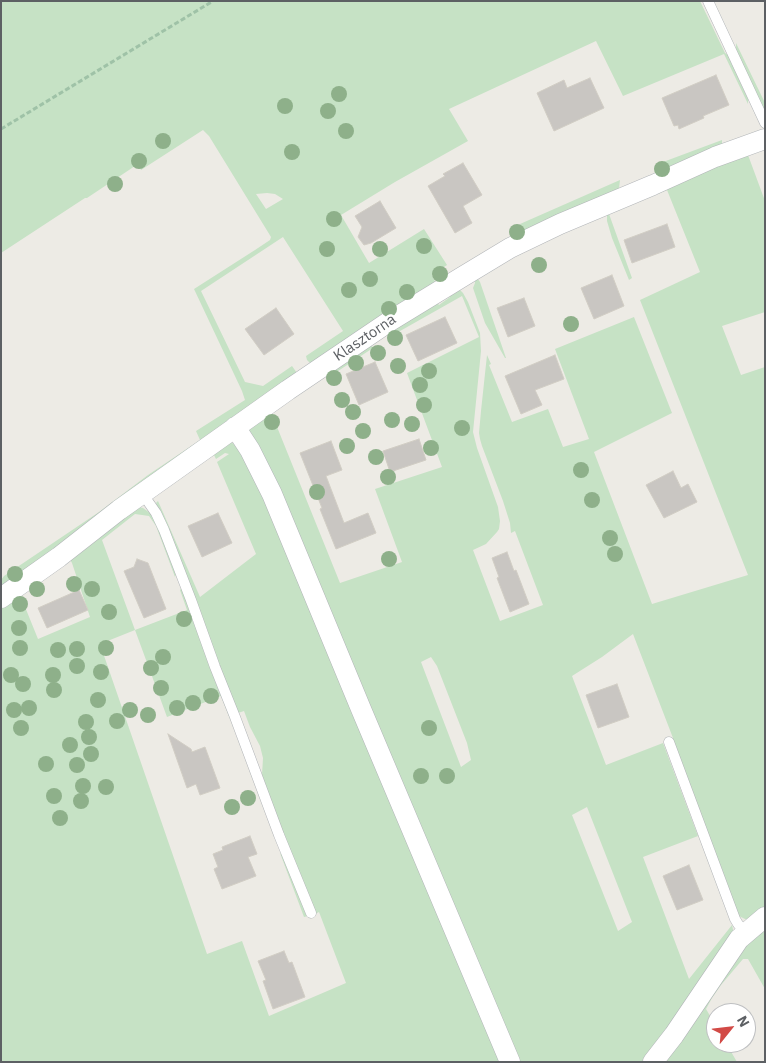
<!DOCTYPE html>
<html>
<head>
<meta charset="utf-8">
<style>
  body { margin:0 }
  #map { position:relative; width:766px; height:1063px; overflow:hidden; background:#edebe5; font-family:"IBM Plex Sans",sans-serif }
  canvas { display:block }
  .frame { position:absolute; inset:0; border:2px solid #5d6064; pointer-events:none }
  .north { position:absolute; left:706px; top:1003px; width:50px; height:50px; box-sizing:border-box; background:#fff; border:1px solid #bebfc1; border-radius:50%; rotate:61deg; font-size:14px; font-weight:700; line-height:20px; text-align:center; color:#5d6064 }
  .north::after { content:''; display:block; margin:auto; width:18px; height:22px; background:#d24a46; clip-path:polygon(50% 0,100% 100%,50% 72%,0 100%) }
</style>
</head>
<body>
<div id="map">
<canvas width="766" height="1063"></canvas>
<div class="frame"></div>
<div class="north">N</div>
</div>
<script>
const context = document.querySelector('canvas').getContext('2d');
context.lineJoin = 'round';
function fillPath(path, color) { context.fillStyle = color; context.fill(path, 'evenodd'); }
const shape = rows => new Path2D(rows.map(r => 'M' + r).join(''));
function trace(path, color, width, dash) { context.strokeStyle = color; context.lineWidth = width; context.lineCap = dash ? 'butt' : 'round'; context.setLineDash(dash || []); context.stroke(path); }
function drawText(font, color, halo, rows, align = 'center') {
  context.font = font + ' "IBM Plex Sans",sans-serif'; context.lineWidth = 5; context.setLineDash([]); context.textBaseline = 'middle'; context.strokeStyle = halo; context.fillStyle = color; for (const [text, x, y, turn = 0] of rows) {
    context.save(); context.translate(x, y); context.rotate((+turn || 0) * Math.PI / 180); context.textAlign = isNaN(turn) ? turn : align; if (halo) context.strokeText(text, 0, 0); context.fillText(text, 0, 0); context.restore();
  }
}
fillPath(shape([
  [1,1,700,1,725,53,728,55,748,99,748,104,724,54,623,96,596,41,449,109,468,141,395,182,341,215,369,263,424,229,447,265,432,275,436,284,311,364,307,360,306,356,343,331,283,237,201,291,245,382,263,386,292,366,297,373,1,592,1,580,4,576,99,512,148,475,200,440,196,431,245,400,242,391,194,289,255,250,270,240,271,237,209,136,203,130,141,170,138,164,87,198,85,198,1,253],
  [267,193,275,194,283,199,266,209,256,194],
  [736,43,765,103,765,114,736,51],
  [722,140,722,147,660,175,655,165],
  [748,155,765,201,765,312,722,326,741,375,765,367,765,911,748,920,745,919,739,916,734,906,727,883,672,739,673,738,633,634,602,657,572,676,606,765,663,743,698,836,643,857,689,979,732,925,734,934,646,1062,515,1062,249,430,250,427,271,412,340,583,402,562,375,489,442,467,407,373,479,337,462,296,393,335,391,331,435,300,439,305,450,297,449,295,459,289,463,293,468,302,480,333,481,351,473,432,477,448,498,507,500,521,499,529,497,532,486,544,473,550,500,621,543,605,515,531,511,533,510,523,503,501,482,446,480,439,479,433,481,411,487,355,491,364,489,365,512,422,548,409,563,447,589,439,555,349,634,317,672,413,594,452,652,604,748,575,640,300,700,272,667,190,609,214,632,278,629,280,612,238,607,221,607,213,735,157,737,160],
  [431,657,437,666,467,743,471,760,461,767,421,662],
  [587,807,632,922,618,931,572,815],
  [620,180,619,188,615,192,525,232,520,224],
  [475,275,480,282,506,358,505,358,485,323,473,288,475,283],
  [369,341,373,348,332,375,329,367],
  [230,441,245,454,505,1062,1,1062,1,604,19,591,23,595,21,597,38,639,90,617,72,563,68,556,139,507,143,508,150,513,157,522,176,574,175,577,156,526,149,516,135,514,102,540,135,630,187,610,180,590,182,587,234,729,221,696,167,717,135,630,100,644,207,954,242,941,269,1016,346,983,319,912,315,914,290,853,262,775,263,758,260,746,250,727,244,711,238,713,156,503,158,501,200,597,256,554,217,462,229,454,225,453,216,459,213,453],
  [280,853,283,856,308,916,304,917],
  [765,923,765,989,748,959,743,959,721,985,712,998,706,1009,716,1026,716,1043,726,1043,737,1062,658,1062,729,960]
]), '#c6e2c5');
const building = shape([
  [716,75,729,105,703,116,704,118,679,129,678,125,674,126,662,98,716,75],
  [590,78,604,108,554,131,537,93,564,80,567,88,590,78],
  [463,163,482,195,463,206,472,223,455,233,428,186,445,176,443,174,463,163],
  [380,201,396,228,371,243,364,245,358,237,362,227,355,216,380,201],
  [667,224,675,247,632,263,624,240,667,224],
  [612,275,624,306,594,319,581,288,612,275],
  [524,298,535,326,508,337,497,308,524,298],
  [276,308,294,334,264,355,245,329,276,308],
  [445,317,457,343,418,361,406,335,445,317],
  [555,355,564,379,535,390,542,405,521,414,505,376,555,355],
  [375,362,388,392,359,405,346,374,375,362],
  [419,439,426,460,390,472,383,451,419,439],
  [331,441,342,470,326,476,344,523,368,513,376,533,336,549,320,509,322,508,300,453,331,441],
  [673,471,681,488,688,484,697,502,664,518,646,485,673,471],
  [218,513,232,543,202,557,188,526,218,513],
  [507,552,514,571,516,570,529,604,510,612,497,578,499,577,492,558,507,552],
  [137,559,148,563,166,609,144,618,124,571,134,567,137,559],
  [79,590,88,610,47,628,38,608,79,590],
  [617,684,629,717,598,728,586,695,617,684],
  [168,734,191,749,192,752,205,747,220,788,200,795,196,784,187,788,168,734],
  [250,836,257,854,248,857,256,876,222,889,214,869,218,867,213,854,223,850,222,847,250,836],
  [689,865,703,900,677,910,663,876,689,865],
  [284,951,289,963,292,962,305,997,273,1009,263,981,266,980,258,961,284,951]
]);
fillPath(building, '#c9c6c2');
trace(building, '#d1cdc4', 1);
const service = shape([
  [708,1,765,123],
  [142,493,156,513,164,530,191,600,215,667,235,717,279,835,311,913],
  [669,742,735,919,738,924,745,932]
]);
const minor = shape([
  [235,427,250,450,272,494,361,709,510,1062],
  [1,598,59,557,119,510,288,390,390,321,462,277,510,248,560,224,653,185,715,157,765,139],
  [653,1062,674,1035,739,939,765,917]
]);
trace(service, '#b2b5b8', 11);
trace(minor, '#b2b5b8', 21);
trace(shape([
  [1,129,213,1]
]), '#9fc2a7', 3, [5, 2.5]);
trace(service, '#fff', 10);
trace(minor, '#fff', 20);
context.fillStyle = '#8eb08a';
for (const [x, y] of [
  [339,94],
  [285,106],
  [328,111],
  [346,131],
  [163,141],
  [292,152],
  [139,161],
  [662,169],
  [115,184],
  [334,219],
  [517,232],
  [424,246],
  [327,249],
  [380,249],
  [539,265],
  [440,274],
  [370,279],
  [349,290],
  [407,292],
  [389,309],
  [571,324],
  [395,338],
  [378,353],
  [356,363],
  [398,366],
  [429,371],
  [334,378],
  [420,385],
  [342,400],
  [424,405],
  [353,412],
  [392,420],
  [272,422],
  [412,424],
  [462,428],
  [363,431],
  [347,446],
  [431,448],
  [376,457],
  [581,470],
  [388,477],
  [317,492],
  [592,500],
  [610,538],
  [615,554],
  [389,559],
  [15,574],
  [74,584],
  [37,589],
  [92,589],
  [20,604],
  [109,612],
  [184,619],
  [19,628],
  [20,648],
  [106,648],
  [77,649],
  [58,650],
  [163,657],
  [77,666],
  [151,668],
  [101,672],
  [11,675],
  [53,675],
  [23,684],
  [161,688],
  [54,690],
  [211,696],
  [98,700],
  [193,703],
  [29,708],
  [177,708],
  [14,710],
  [130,710],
  [148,715],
  [117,721],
  [86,722],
  [21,728],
  [429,728],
  [89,737],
  [70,745],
  [91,754],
  [46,764],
  [77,765],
  [421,776],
  [447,776],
  [83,786],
  [106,787],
  [54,796],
  [248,798],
  [81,801],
  [232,807],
  [60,818]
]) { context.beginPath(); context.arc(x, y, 8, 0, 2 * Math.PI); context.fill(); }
drawText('15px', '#5d6064', '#fff', [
  ["Klasztorna",365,338,-34]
]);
</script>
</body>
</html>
